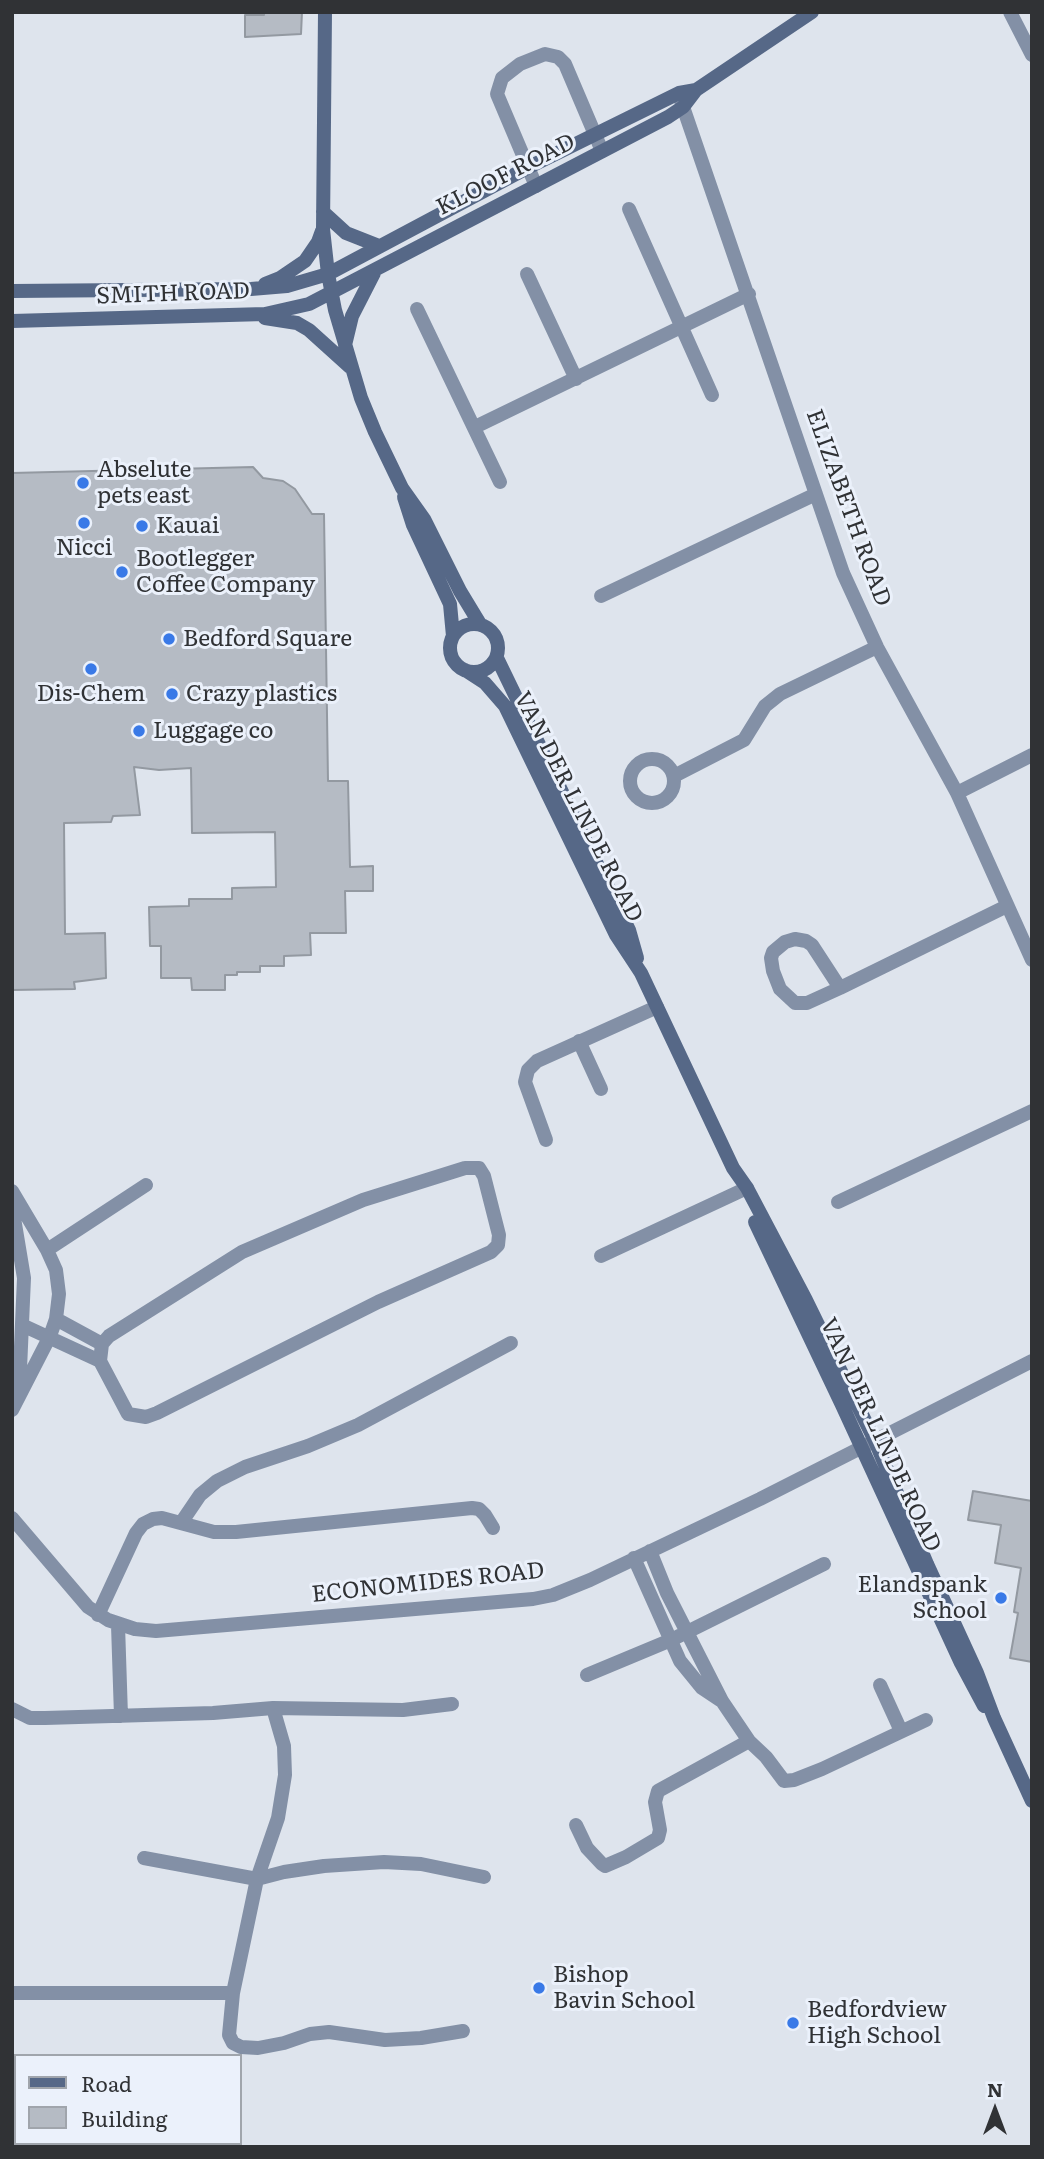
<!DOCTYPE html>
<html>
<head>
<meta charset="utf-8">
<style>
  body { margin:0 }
  #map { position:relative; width:1044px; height:2159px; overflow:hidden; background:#dee4ed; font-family:Literata,serif }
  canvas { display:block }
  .frame { position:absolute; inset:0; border:14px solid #303235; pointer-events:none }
  .legend { position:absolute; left:14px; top:2054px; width:228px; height:91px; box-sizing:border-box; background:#ebf1fb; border:2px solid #a0a5ac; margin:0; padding:9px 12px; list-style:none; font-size:21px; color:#303235 }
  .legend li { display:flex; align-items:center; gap:14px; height:35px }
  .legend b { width:35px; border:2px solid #a0a5ac }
  .north { position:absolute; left:960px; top:2075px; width:70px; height:70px; -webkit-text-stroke:5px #ebf1fb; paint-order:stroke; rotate:0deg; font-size:19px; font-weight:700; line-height:28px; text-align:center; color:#303235 }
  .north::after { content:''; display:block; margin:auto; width:24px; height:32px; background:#303235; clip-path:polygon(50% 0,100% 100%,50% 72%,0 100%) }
</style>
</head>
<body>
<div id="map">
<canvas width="1044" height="2159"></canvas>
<div class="frame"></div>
<ul class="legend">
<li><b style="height:9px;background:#566887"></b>Road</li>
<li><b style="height:19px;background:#b5bbc4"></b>Building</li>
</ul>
<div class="north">N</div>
</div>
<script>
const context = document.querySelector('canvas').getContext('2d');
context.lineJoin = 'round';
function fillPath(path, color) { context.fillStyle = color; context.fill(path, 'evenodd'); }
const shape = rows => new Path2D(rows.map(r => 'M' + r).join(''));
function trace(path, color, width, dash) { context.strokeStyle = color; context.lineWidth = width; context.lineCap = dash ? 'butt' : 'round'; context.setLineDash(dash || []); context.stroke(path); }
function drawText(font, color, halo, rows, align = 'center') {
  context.font = font + ' Literata,serif'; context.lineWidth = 6; context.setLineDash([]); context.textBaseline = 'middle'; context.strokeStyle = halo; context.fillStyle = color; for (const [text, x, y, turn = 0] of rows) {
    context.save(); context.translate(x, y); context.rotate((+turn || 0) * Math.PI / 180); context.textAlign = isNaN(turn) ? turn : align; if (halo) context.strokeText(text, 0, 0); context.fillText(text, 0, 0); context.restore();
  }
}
const building = shape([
  [264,12,302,12,301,34,245,37,245,15,264,15,264,12],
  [253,467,263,478,283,481,295,489,312,514,324,514,328,781,348,781,350,867,373,866,373,891,345,891,346,933,310,933,311,955,284,956,284,966,260,966,260,972,237,972,237,975,225,975,225,990,192,990,191,978,161,978,161,946,150,946,149,907,189,906,189,899,232,899,232,888,276,887,275,832,192,833,191,768,159,770,134,767,140,815,113,816,111,822,64,823,65,934,105,933,106,978,74,982,75,989,12,990,12,473,253,467],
  [973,1491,1032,1501,1032,1662,1010,1658,1018,1613,1014,1612,1021,1568,995,1563,1001,1525,968,1520,973,1491]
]);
fillPath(building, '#b5bbc4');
trace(building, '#9399a1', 2);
trace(shape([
  [1010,12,1032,55],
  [680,98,843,573,877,647,957,793,1032,960],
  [536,186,497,94,502,78,520,64,545,54,558,57,565,64,602,151],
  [629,209,712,395],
  [527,274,576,379],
  [417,309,500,482],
  [475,427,749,294],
  [601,596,816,494],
  '630 781a22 22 0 1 1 44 0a22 22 0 1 1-44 0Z',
  [674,776,744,740,765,706,780,694,877,647],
  [957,793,1032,755],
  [840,988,812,945,806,941,795,939,785,942,773,952,771,958,773,971,780,989,795,1003,807,1003,840,988,1007,906],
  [579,1041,601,1089],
  [546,1140,525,1082,528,1070,537,1061,657,1007],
  [465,1168,479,1168,484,1176,499,1235,498,1245,491,1252,378,1302,157,1413,146,1417,128,1414,100,1361,102,1344,109,1336,242,1252,363,1200,465,1168],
  [12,1191,47,1250,56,1270,59,1294,56,1319,50,1336,12,1410],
  [838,1202,1032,1111],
  [12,1206,24,1278,19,1392],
  [47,1250,146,1185],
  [601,1256,747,1188],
  [56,1319,102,1344],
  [22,1325,100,1361],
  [12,1518,88,1607,108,1620,135,1629,156,1631,533,1599,553,1595,590,1580,760,1499,1032,1361],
  [181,1523,200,1495,217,1481,245,1467,308,1446,358,1425,511,1343],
  [650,1551,667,1593,722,1701,749,1741,766,1757,784,1781,794,1780,822,1769,926,1720],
  [634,1558,680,1661,702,1688,720,1700],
  [98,1615,136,1533,143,1524,153,1519,162,1518,214,1532,236,1532,472,1508,479,1509,485,1515,493,1528],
  [118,1625,121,1716],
  [587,1675,671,1640,824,1564],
  [880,1685,901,1731],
  [273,1708,284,1746,285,1775,278,1818,257,1879,233,1993,229,2035,233,2043,241,2047,258,2048,284,2043,310,2034,329,2032,385,2040,421,2038,463,2031],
  [12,1709,30,1718,45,1718,213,1713,273,1708,403,1710,452,1704],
  [576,1825,587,1848,602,1864,605,1866,626,1857,658,1838,660,1830,655,1802,658,1791,749,1741],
  [144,1858,257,1879,284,1872,324,1866,384,1862,421,1864,484,1877],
  [12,1993,233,1993]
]), '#8390a6', 14);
trace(shape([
  [325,12,323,229,328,274,335,310,361,398,375,432,402,488,424,519,460,591,480,624],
  [323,212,346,233,379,246],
  [265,284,280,278,305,261,318,242,322,231],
  [12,291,251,289,287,286,328,274,527,168,679,93,696,90,812,12],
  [265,318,297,323,309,330,350,367],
  [12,321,265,314,309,304,668,117,683,107,696,90],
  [345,345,352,316,374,273],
  [404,497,413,525,450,604,453,636],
  '450 648a24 24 0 1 1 48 0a24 24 0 1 1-48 0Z',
  [497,658,629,930,637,958],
  [465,670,485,683,505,706,616,935,641,973,733,1168,747,1188,806,1300,875,1441,927,1564,977,1673,994,1718,1032,1801],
  [755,1222,842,1405,961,1663,984,1706]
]), '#566887', 14);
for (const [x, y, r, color] of [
  [83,483,7,"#3979e7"],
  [84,523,7,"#3979e7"],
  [142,526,7,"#3979e7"],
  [122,572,7,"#3979e7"],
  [169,639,7,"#3979e7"],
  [91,669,7,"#3979e7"],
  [172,694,7,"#3979e7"],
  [139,731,7,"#3979e7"],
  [1001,1598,7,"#3979e7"],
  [539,1988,7,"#3979e7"],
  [793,2023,7,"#3979e7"]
]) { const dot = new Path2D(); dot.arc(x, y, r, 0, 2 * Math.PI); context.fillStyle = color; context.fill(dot); trace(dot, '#ebf1fb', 2.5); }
drawText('23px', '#303235', '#ebf1fb', [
  ["KLOOF ROAD",506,175,-27],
  ["SMITH ROAD",173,294,-2],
  ["ELIZABETH ROAD",848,508,70],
  ["VAN DER LINDE ROAD",578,807,63],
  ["VAN DER LINDE ROAD",880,1435,65],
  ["ECONOMIDES ROAD",428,1583,-6]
]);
drawText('23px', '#303235', '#ebf1fb', [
  ["Abselute",97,470],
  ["pets east",97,496],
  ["Kauai",156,526],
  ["Nicci",84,548,"center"],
  ["Bootlegger",136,559],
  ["Coffee Company",136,585],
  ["Bedford Square",183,639],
  ["Dis-Chem",91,694,"center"],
  ["Crazy plastics",186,694],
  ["Luggage co",153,731],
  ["Elandspank",987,1585,"right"],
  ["School",987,1611,"right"],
  ["Bishop",553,1975],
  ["Bavin School",553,2001],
  ["Bedfordview",807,2010],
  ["High School",807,2036]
], 'left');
</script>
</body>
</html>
